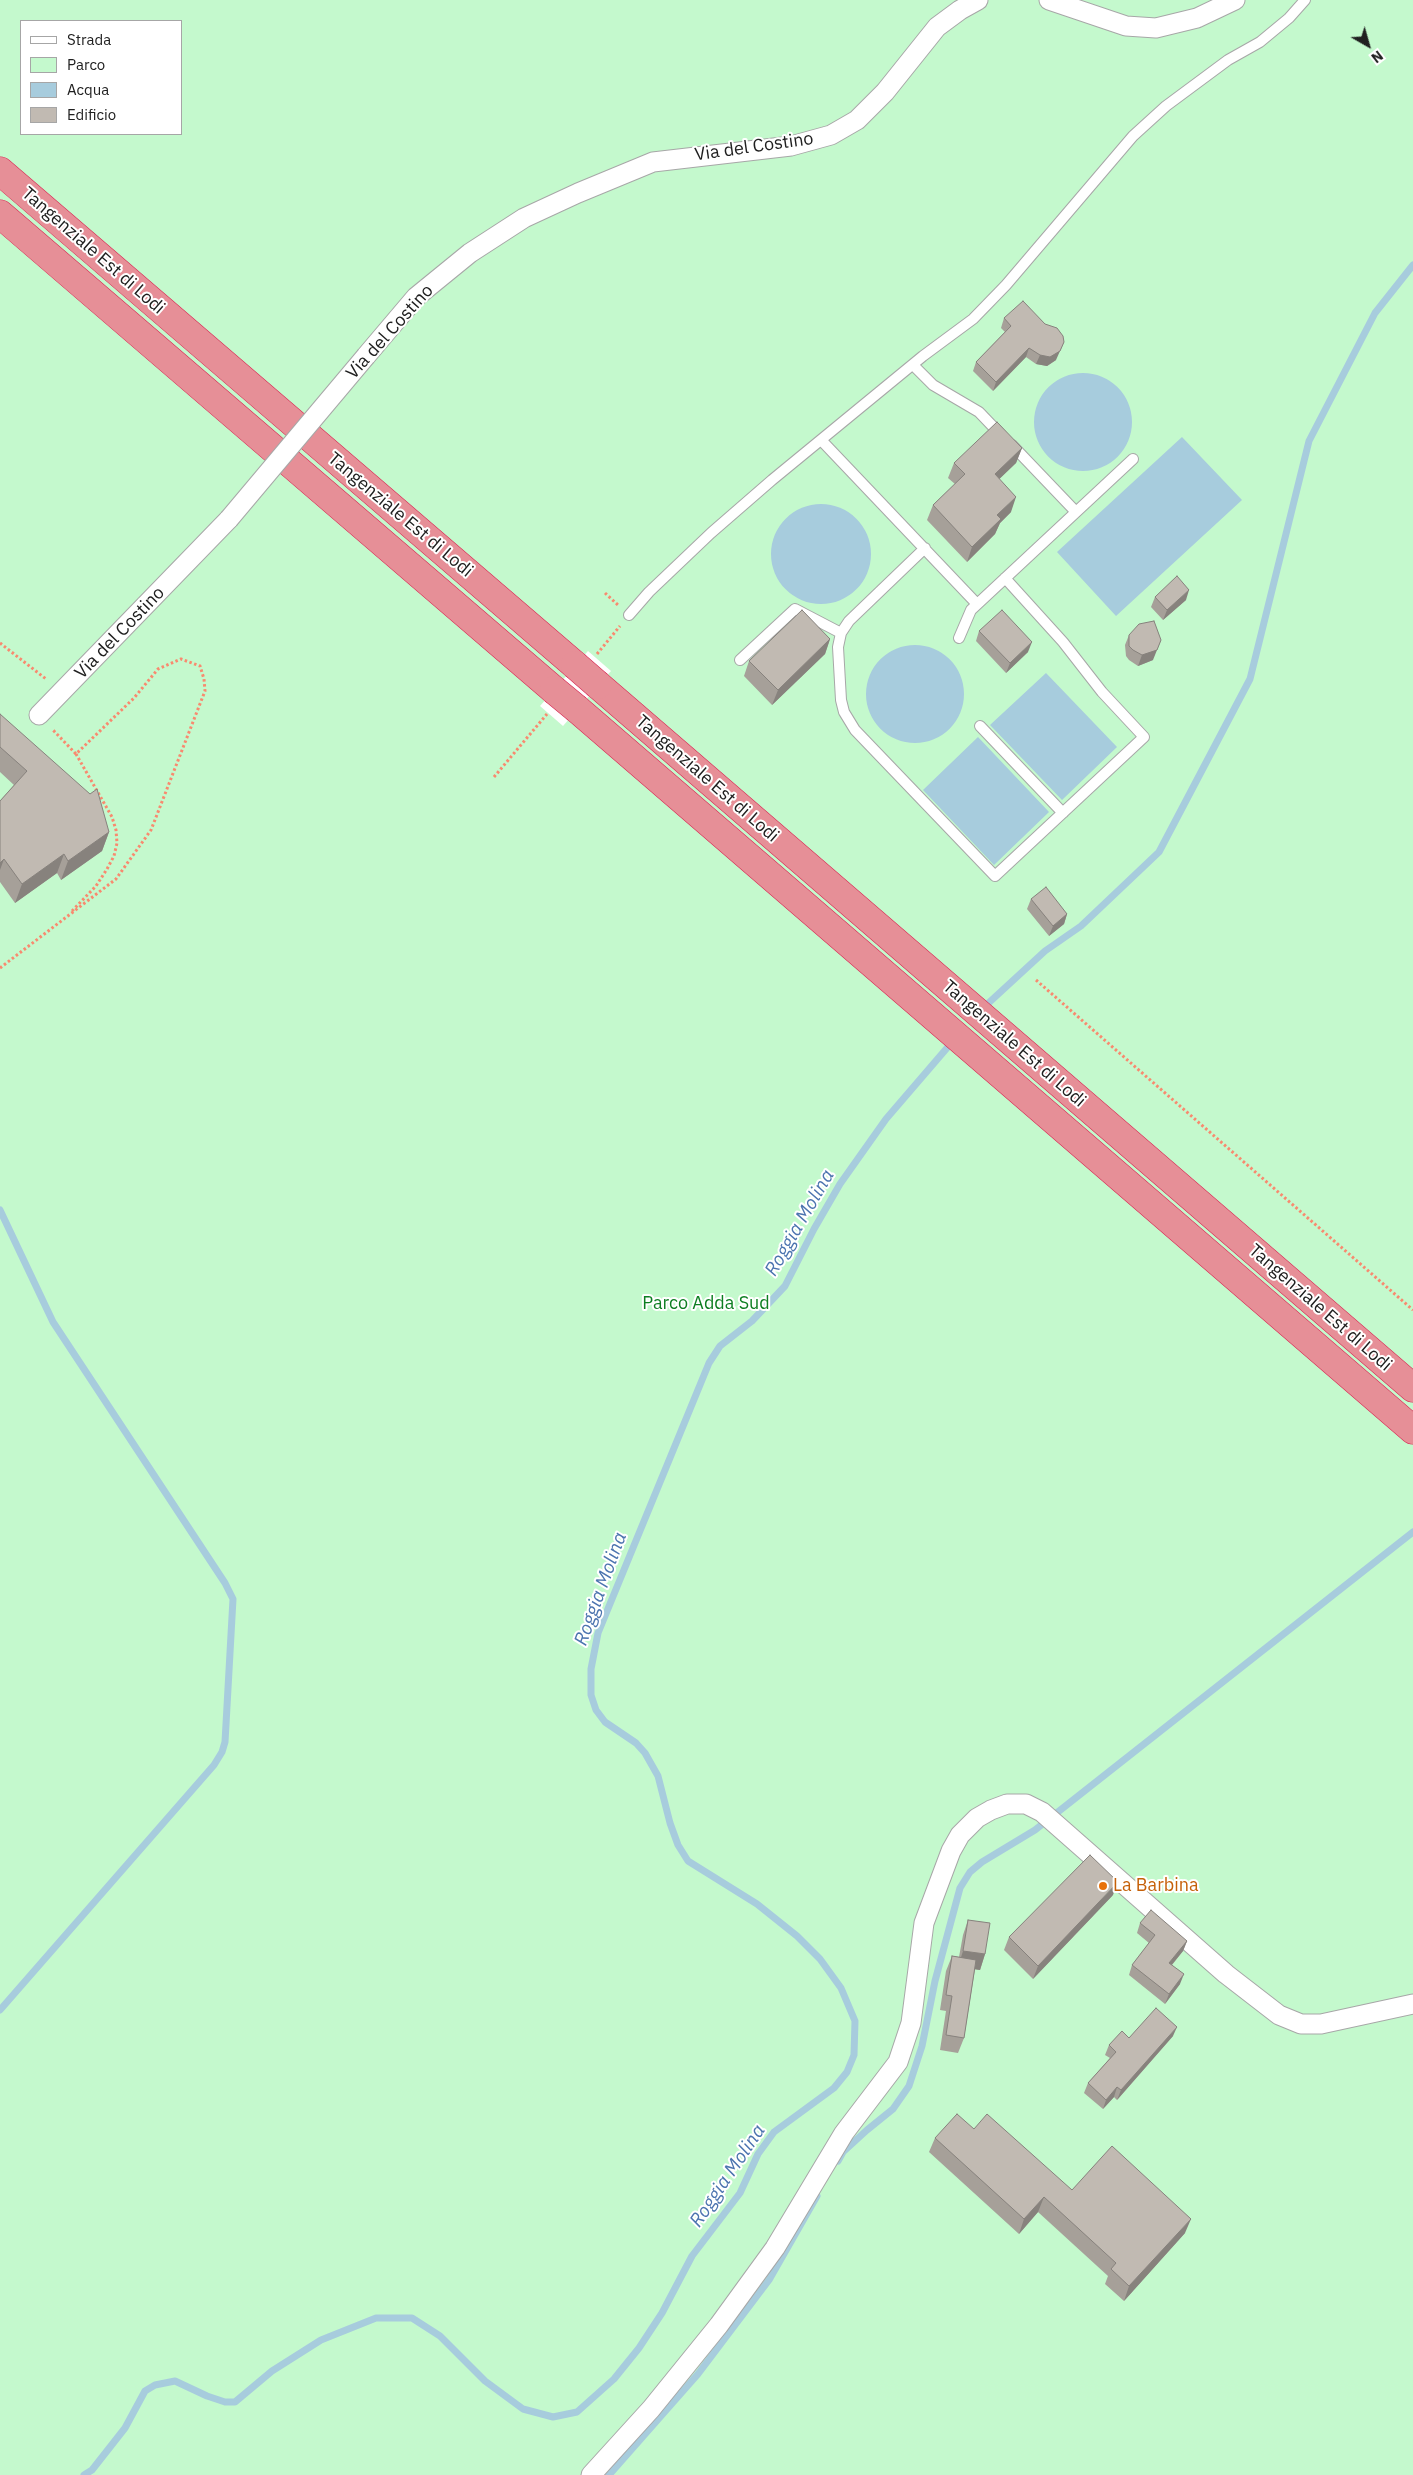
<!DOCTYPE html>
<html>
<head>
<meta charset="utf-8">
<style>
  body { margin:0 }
  #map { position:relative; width:1413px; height:2475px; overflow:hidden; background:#f0eee6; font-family:"IBM Plex Sans",sans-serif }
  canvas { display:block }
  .legend { position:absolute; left:20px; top:20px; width:162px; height:115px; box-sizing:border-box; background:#fff; border:1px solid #a6a6a6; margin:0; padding:6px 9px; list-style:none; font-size:15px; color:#202020 }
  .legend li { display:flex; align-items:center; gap:10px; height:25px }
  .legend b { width:25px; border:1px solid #a6a6a6 }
  .north { position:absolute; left:1343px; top:20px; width:50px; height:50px; -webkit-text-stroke:4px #fff; paint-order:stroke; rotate:142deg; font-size:14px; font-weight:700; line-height:20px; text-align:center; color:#202020 }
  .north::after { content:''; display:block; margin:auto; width:18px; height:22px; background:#202020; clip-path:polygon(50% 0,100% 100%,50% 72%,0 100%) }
</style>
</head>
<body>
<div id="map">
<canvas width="1413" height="2475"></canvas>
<ul class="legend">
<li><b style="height:6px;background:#fff"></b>Strada</li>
<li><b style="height:14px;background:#c4f9cd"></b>Parco</li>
<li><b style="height:14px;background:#a7ccdd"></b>Acqua</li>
<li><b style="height:14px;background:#c1bab2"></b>Edificio</li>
</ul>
<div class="north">N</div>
</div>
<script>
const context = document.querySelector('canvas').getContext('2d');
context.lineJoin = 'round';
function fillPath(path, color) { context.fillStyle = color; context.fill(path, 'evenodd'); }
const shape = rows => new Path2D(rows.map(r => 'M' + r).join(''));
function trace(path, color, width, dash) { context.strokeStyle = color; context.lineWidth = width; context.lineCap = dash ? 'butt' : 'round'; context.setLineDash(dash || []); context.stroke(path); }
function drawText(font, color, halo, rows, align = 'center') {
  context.font = font + ' "IBM Plex Sans",sans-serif'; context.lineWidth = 4; context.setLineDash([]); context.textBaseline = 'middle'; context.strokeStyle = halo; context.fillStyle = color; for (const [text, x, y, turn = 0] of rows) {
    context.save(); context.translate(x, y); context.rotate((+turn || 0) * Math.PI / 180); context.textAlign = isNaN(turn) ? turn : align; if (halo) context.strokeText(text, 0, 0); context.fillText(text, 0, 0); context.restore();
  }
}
fillPath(shape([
  [0,0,1413,0,1413,2475,0,2475],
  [21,21,181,21,181,134,21,134]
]), '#c4f9cd');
fillPath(shape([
  '1034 422a49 49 0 1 1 98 0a49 49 0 1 1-98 0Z',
  [1182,437,1242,500,1116,616,1057,552],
  '771 554a50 50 0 1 1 100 0a50 50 0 1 1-100 0Z',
  '866 694a49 49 0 1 1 98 0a49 49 0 1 1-98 0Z',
  [1046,673,1117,747,1062,800,990,725],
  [978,737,1049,812,994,865,923,790]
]), '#a7ccdd');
fillPath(shape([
  [588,651,611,671,563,726,540,706]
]), '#fff');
trace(shape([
  [982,1009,1045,951,1081,926,1159,852,1250,679,1309,441,1375,313,1413,265],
  [0,1210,53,1322,225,1583,233,1599,225,1742,222,1752,214,1765,0,2010],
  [838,2161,843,2152,867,2130,893,2109,909,2086,922,2046,935,1981,960,1888,970,1872,982,1862,1035,1830,1413,1532],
  [84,2475,92,2470,125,2428,145,2391,155,2385,175,2381,207,2396,225,2402,235,2402,272,2371,321,2340,376,2318,412,2318,440,2336,485,2381,523,2409,553,2417,577,2412,614,2379,639,2348,662,2313,692,2256,740,2193,758,2154,774,2132,834,2088,847,2072,854,2055,855,2021,841,1988,820,1959,797,1936,757,1904,688,1861,678,1845,670,1823,658,1776,645,1753,636,1743,605,1722,596,1710,591,1695,591,1669,598,1633,709,1363,720,1346,752,1321,785,1286,814,1229,840,1184,886,1119,953,1041],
  [609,2475,698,2374,769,2280,817,2196]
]), '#a7ccdd', 7);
const lane = shape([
  [913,365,933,385,979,412,1001,435],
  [822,441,977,604],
  [1012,445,1076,512],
  [925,548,849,621,841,633,838,647,841,700,844,712,855,730,995,876,1144,737,1102,692,1063,642,1005,578],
  [629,615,649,592,711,533,772,480,923,356,973,319,1006,285,1133,136,1166,106,1228,60,1260,42,1289,18,1305,0],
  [959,638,971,610,1133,459],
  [740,660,795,609,841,633],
  [980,726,1063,813]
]);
const street = shape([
  [1049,0,1126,26,1156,28,1197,18,1235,0],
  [366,356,416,297,470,253,524,218,578,193,653,162,791,146,831,135,857,120,885,92,937,27,960,10,978,0],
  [39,715,229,519],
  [591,2475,651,2409,719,2325,775,2248,844,2133,898,2062,911,2023,924,1923,951,1851,960,1835,977,1818,991,1810,1007,1804,1026,1804,1042,1812,1226,1974,1279,2015,1301,2024,1321,2024,1413,2004]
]);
const highway = shape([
  [0,171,575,665],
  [0,214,554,690],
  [598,685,1413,1388],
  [577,709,1413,1430]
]);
trace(lane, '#a7a7a7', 12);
trace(street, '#a7a7a7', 21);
trace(highway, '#d92854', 29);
trace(shape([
  [605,593,618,605],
  [0,643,46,679],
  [597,654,620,626],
  [494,777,547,714],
  [72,911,96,886,107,869,114,856,117,843,116,830,112,817,76,754],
  [0,968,116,879,151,830,205,691,204,679,200,666,181,659,158,669,134,698,76,754,53,730],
  [1036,980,1413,1310]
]), '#f88a6f', 3, [2.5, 2.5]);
trace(lane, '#fff', 10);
trace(street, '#fff', 19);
trace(highway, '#e68f97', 28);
const streetBridge = shape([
  [229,519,366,356]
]);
const highwayBridge = shape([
  [575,665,598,685],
  [554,690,577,709]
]);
trace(streetBridge, '#a7a7a7', 21, []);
trace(highwayBridge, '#d92854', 29, []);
trace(streetBridge, '#fff', 19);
trace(highwayBridge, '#e68f97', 28);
fillPath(shape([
  [1004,318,1056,360,1047,366,1036,364,1026,357,993,391,973,371,976,362,1005,332,1001,328],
  [1022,448,1016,463,999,479,1011,512,1000,523,995,534,967,562,927,520,933,505,955,484,948,478,954,463],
  [1155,597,1186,600,1163,620,1151,607],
  [979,631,1028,652,1006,673,976,641],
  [1129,635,1153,660,1138,666,1129,660,1126,656,1125,645],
  [830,639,825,654,772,705,744,676,749,661],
  [0,714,109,832,102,851,61,880,57,873,15,903,0,882,0,801,14,785,0,772],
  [1031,899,1067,914,1064,924,1049,936,1027,909],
  [1113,1895,1033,1979,1004,1950,1009,1937],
  [968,1920,985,1954,980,1970,975,1969,964,2038,958,2053,940,2050,946,2011,940,2010,946,1971,952,1956,959,1957,963,1935],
  [1140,1923,1187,1941,1183,1951,1172,1965,1180,1984,1165,2004,1129,1975,1132,1965,1149,1943,1137,1933],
  [1173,2036,1117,2100,1114,2097,1103,2109,1084,2093,1088,2083,1110,2058,1105,2055,1109,2045,1129,2038],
  [974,2129,1072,2190,1185,2233,1124,2301,1105,2284,1108,2276,1038,2212,1019,2234,929,2152,935,2138]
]), '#a6a099');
fillPath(shape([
  [1064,342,1056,360,1047,366,1036,364,1040,355],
  [1029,348,1026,357,993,391,996,382],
  [1022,448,1016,463,989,489,995,474],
  [1016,497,1011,512,1000,523,995,534,967,562,972,547,997,515],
  [1189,590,1186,600,1163,620,1167,610],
  [830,639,825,654,772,705,778,690],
  [1161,640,1153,660,1138,666,1142,655],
  [1032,642,1028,652,1006,673,1010,663],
  [109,832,102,851,61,880,68,861],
  [64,854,57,873,15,903,22,884],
  [4,859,0,870,0,863],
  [1067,914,1064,924,1049,936,1053,926],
  [1118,1882,1113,1895,1033,1979,1038,1966],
  [1187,1941,1183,1951,1165,1973,1169,1963],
  [963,1951,985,1954,980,1970,958,1967],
  [1184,1974,1180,1984,1165,2004,1169,1994],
  [1177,2027,1173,2036,1117,2100,1121,2090],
  [1117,2087,1114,2097,1103,2109,1106,2100],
  [1044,2197,1038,2212,1019,2234,1024,2219],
  [1191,2219,1185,2233,1124,2301,1129,2286]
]), '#87827d');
const building = shape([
  [1023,301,1045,324,1057,328,1063,336,1064,342,1060,351,1050,357,1040,355,1029,348,996,382,976,362,1011,326,1004,318,1023,301],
  [997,422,1022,448,995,474,1016,497,997,515,1001,519,972,547,933,505,965,474,954,463,997,422],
  [1177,576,1189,590,1167,610,1155,597,1177,576],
  [802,610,830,639,778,690,749,661,802,610],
  [1002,610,1032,642,1010,663,979,631,1002,610],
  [1154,621,1161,640,1157,650,1142,655,1133,650,1129,646,1129,635,1139,624,1154,621],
  [0,714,90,794,97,789,109,832,68,861,64,854,22,884,4,859,0,863,0,801,27,771,0,747,0,714],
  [1046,887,1067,914,1053,926,1031,899,1046,887],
  [1090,1855,1118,1882,1038,1966,1009,1937,1090,1855],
  [1151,1910,1187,1941,1169,1963,1184,1974,1169,1994,1132,1965,1155,1935,1140,1923,1151,1910],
  [968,1920,990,1923,985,1954,963,1951,968,1920],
  [952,1956,976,1960,964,2038,946,2035,952,1996,946,1995,952,1956],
  [1156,2008,1177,2027,1121,2090,1117,2087,1106,2100,1088,2083,1116,2052,1109,2045,1122,2031,1129,2038,1156,2008],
  [957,2114,974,2129,987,2114,1072,2190,1112,2146,1191,2219,1129,2286,1111,2269,1116,2263,1044,2197,1024,2219,935,2138,957,2114]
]);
fillPath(building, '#c1bab2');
trace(building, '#87827d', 1);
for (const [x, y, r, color] of [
  [1103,1886,5,"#e8710a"]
]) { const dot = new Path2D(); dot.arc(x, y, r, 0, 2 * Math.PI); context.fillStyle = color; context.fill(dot); trace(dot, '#fff', 2); }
drawText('18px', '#202020', '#fff', [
  ["Via del Costino",754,147,-8],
  ["Tangenziale Est di Lodi",93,251,41],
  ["Via del Costino",390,332,-48],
  ["Tangenziale Est di Lodi",400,515,40],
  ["Via del Costino",120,633,-46],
  ["Tangenziale Est di Lodi",707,779,41],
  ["Tangenziale Est di Lodi",1014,1044,41],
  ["Tangenziale Est di Lodi",1320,1308,41]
]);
drawText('18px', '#0d7e21', '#fff', [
  ["Parco Adda Sud",706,1304]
]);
drawText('18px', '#c56008', '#fff', [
  ["La Barbina",1113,1886]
], 'left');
drawText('italic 19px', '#4c74af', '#fff', [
  ["Roggia Molina",800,1223,-60],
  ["Roggia Molina",601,1589,-70],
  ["Roggia Molina",728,2176,-56]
]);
</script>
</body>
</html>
